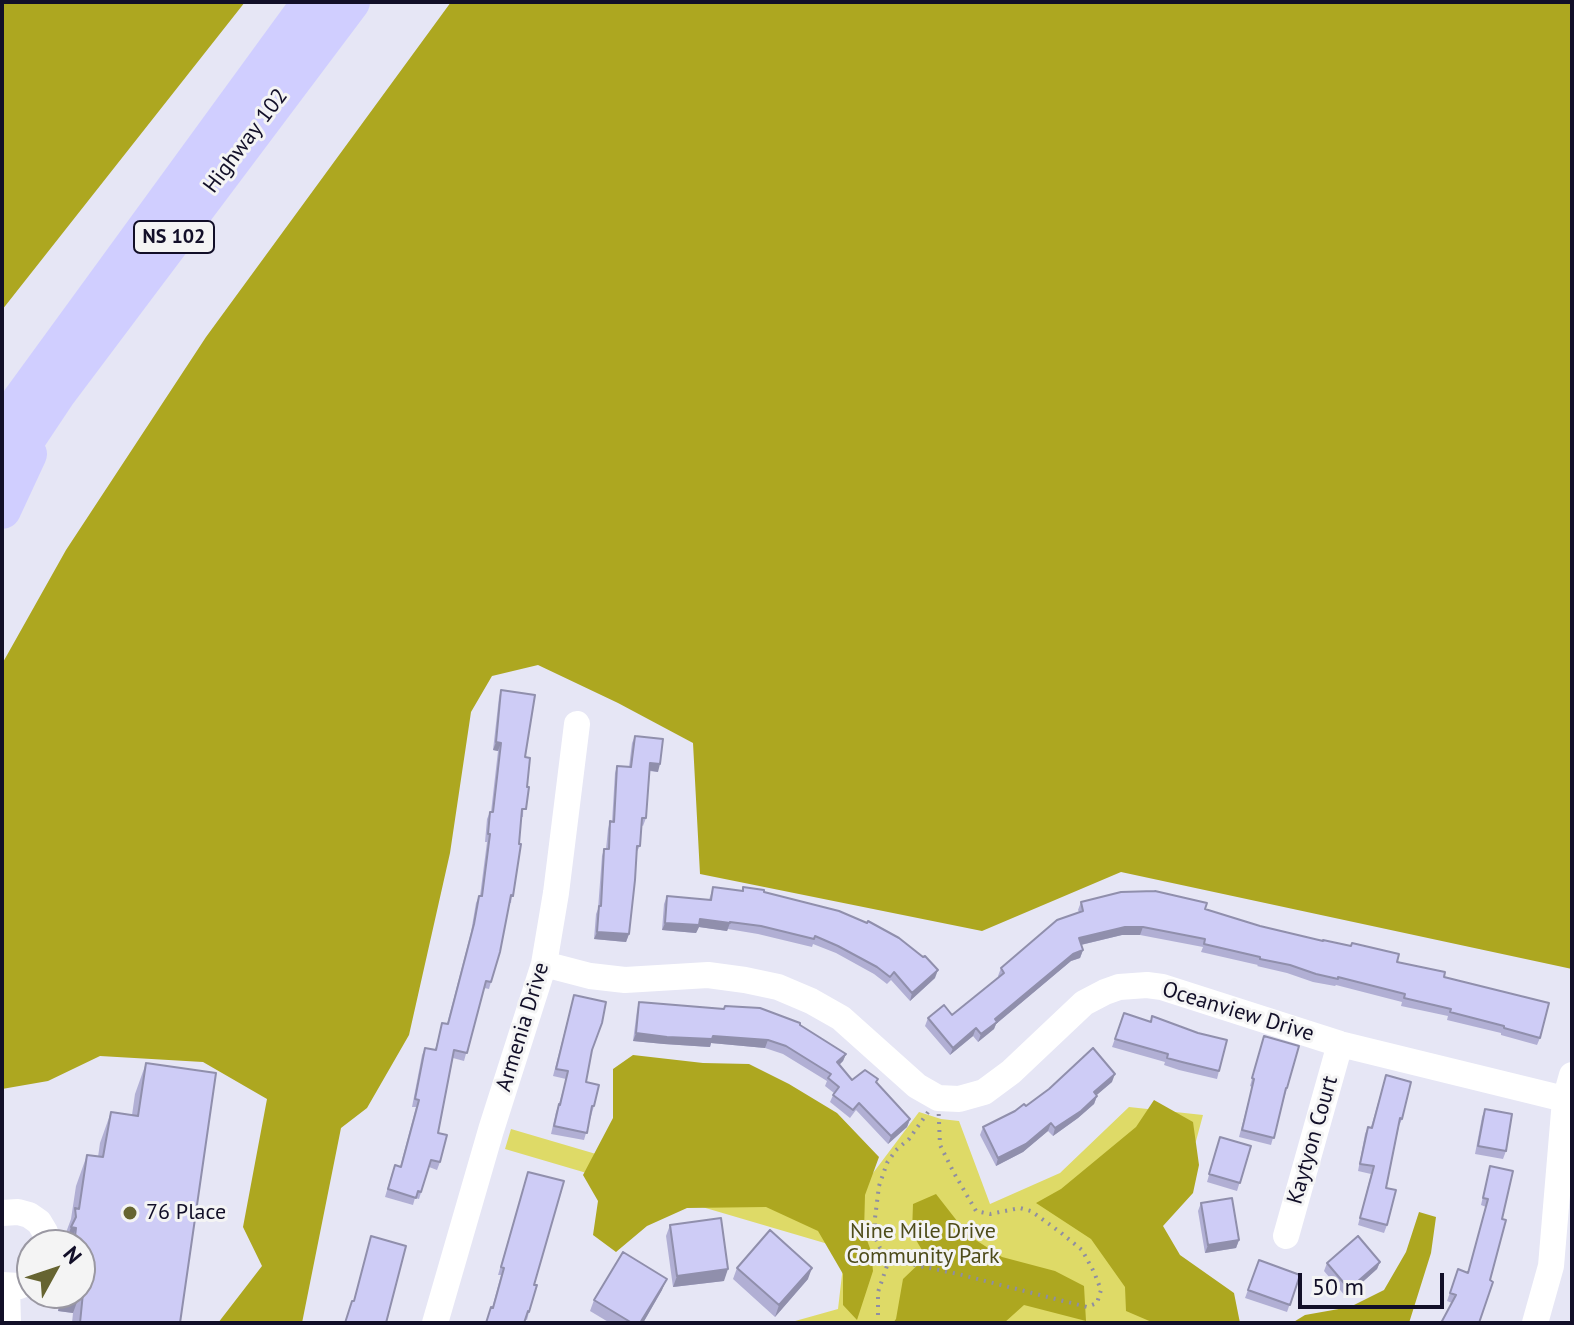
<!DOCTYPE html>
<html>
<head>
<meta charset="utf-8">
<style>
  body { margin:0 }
  #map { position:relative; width:1574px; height:1325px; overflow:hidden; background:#e6e6f5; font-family:"PT Sans",sans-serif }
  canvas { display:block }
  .frame { position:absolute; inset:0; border:4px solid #120f28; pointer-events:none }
  .north { position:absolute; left:16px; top:1229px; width:80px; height:80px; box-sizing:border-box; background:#f4f4f4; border:2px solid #9a98a2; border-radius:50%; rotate:50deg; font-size:22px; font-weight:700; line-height:32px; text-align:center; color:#120f28 }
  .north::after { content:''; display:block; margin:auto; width:28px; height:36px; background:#666431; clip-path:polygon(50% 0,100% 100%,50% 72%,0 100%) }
  .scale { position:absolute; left:1298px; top:1273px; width:146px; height:36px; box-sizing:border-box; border:4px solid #120f28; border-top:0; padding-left:10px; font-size:24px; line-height:28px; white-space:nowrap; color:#120f28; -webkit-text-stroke:6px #f4f4f4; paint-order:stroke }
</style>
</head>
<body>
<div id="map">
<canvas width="1574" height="1325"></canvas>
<div class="frame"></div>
<div class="north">N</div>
<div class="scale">50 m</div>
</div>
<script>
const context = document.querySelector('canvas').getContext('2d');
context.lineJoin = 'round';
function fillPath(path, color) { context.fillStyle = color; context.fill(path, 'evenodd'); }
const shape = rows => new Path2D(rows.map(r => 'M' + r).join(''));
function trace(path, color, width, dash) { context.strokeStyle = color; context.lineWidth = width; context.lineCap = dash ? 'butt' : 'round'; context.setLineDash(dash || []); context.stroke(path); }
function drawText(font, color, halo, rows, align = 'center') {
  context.font = font + ' "PT Sans",sans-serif'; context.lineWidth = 6; context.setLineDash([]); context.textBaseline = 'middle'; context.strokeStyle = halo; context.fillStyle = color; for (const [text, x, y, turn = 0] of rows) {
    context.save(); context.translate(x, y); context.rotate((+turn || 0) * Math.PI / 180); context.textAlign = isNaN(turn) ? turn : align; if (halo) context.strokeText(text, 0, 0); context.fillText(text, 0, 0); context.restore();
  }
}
fillPath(shape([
  [1129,1107,1203,1115,1196,1141,1163,1187,1163,1250,1220,1323,788,1323,838,1309,845,1249,505,1149,511,1129,596,1154,867,1181,919,1112,941,1119,959,1121,990,1204,1060,1173]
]), '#deda67');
fillPath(shape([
  [2,2,245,2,2,310],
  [451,2,1572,2,1572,969,1121,872,982,931,700,874,693,743,618,703,538,665,492,676,471,712,450,853,409,1035,367,1108,341,1128,302,1323,218,1323,262,1266,243,1227,267,1099,203,1062,100,1056,48,1081,2,1089,2,664,66,550,206,337],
  [633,1055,703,1063,749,1064,789,1084,837,1113,879,1157,865,1195,864,1232,871,1251,873,1271,857,1320,843,1305,843,1274,818,1231,766,1207,687,1208,647,1226,616,1252,593,1235,598,1201,583,1175,613,1118,613,1069],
  [1154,1100,1193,1122,1199,1165,1193,1193,1163,1226,1180,1255,1234,1293,1240,1323,1154,1323,1126,1311,1125,1287,1091,1239,1036,1203,1061,1189,1136,1127],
  [936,1194,968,1235,1002,1257,1055,1271,1084,1286,1086,1321,1024,1305,1004,1323,893,1323,896,1319,903,1279,926,1257,912,1233,913,1204],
  [1419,1212,1436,1217,1431,1253,1409,1323,1292,1323,1305,1315,1350,1307,1384,1290,1406,1252]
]), '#ada720');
trace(shape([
  [938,1098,940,1145,954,1173,976,1211,990,1214,1020,1208,1031,1211,1060,1232,1082,1250,1094,1272,1101,1290,1097,1303,1087,1307,958,1274,901,1262,890,1257,880,1248,875,1237,875,1218,879,1186,887,1163,896,1150,909,1139,938,1098],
  [822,1323,825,1323],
  [878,1323,878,1292,890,1257]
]), '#8f8ea1', 4, [2, 6]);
trace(shape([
  [544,964,590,976,625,980,708,975,745,980,778,987,811,1001,841,1018,917,1086,938,1098,959,1099,984,1092,1011,1072,1084,1003,1105,992,1119,987,1147,985,1162,987,1340,1044,1572,1101],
  [2,1213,18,1212,29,1215,39,1222,45,1232,49,1245],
  [1286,1236,1340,1044],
  [2,1285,19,1286,32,1281],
  [7,1286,8,1323],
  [435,1323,491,1130,544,964,556,893,577,724],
  [1535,1323,1551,1266,1565,1100,1572,1075]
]), '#fff', 26);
trace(shape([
  [2,426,311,2],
  [2,476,58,392,351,2],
  [2,510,28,454]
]), '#d0ceff', 38);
fillPath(shape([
  [501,690,525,757,523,817,521,817,511,903,509,903,491,982,489,989,484,988,464,1061,453,1058,438,1133,440,1162,437,1170,429,1167,419,1199,415,1198,413,1205,385,1197,392,1173,400,1167,416,1107,412,1107,422,1055,425,1048,435,1050,442,1023,447,1024,471,932,476,903,479,896,480,896,487,842,485,842,487,819,490,812,491,812,498,751,493,750,499,697],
  [635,736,658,772,649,771,646,818,643,826,641,825,640,846,636,853,629,934,626,942,594,939,596,914,598,909,602,856,604,849,606,849,608,829,610,821,612,822,615,773,617,766,629,767,632,743],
  [713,887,742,891,743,887,764,892,935,978,910,1001,891,980,887,984,874,974,836,953,813,944,812,947,758,934,728,929,727,931,699,927,696,933,662,930,664,904,667,896,709,900],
  [1081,902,1205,909,1260,926,1397,962,1444,977,1540,1038,1537,1045,1501,1035,1501,1033,1447,1020,1448,1016,1401,1006,1402,1002,1336,985,1335,986,1313,982,1287,973,1257,966,1258,965,1201,952,1203,947,1140,935,1122,935,1081,945,1083,950,1080,958,1071,961,996,1024,994,1029,978,1042,973,1036,950,1055,925,1026,928,1018,952,1015,999,977,998,976,1001,968,1079,912,1078,910],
  [574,995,592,1050,586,1082,594,1106,584,1140,551,1134,556,1112,559,1104,566,1079,553,1076],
  [639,1002,723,1009,725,1006,800,1025,846,1054,843,1061,839,1065,852,1080,878,1079,876,1082,910,1119,907,1127,888,1144,856,1110,850,1118,830,1102,834,1093,825,1086,827,1081,783,1054,765,1048,711,1043,710,1047,664,1044,633,1041,637,1010],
  [1124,1013,1219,1071,1217,1079,1179,1070,1164,1065,1165,1062,1112,1047],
  [1264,1036,1287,1088,1271,1145,1239,1137,1252,1087,1250,1086],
  [146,1063,180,1323,72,1323,73,1313,58,1311,60,1293,80,1293,80,1245,64,1245,64,1238,71,1219,76,1186,87,1155,98,1157,100,1143,111,1112,132,1115,135,1094],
  [1386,1075,1402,1119,1399,1126,1386,1188,1387,1225,1384,1233,1358,1225,1371,1174,1358,1171,1365,1134,1368,1127,1371,1127],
  [1112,1082,1096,1095,1097,1096,1094,1104,1078,1118,1053,1136,1048,1131,1023,1152,996,1166,980,1135,983,1127,1026,1106],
  [1485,1109,1506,1151,1503,1159,1475,1154,1482,1117],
  [1218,1144,1251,1146,1237,1191,1207,1182],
  [1490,1166,1502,1219,1452,1303,1447,1301,1458,1269,1468,1272,1486,1207,1481,1205],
  [526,1179,534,1285,529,1312,527,1320,492,1308,501,1275,498,1275],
  [1201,1203,1239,1240,1236,1248,1205,1253,1198,1211],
  [670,1225,724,1281,673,1287,666,1236],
  [1259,1260,1300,1275,1287,1312,1245,1298],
  [1380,1262,1377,1269,1346,1297,1324,1271,1327,1263],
  [737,1268,808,1279,775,1317,733,1279],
  [662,1290,643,1323,610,1323,590,1311,594,1300]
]), '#b1afd4');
fillPath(shape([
  [496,742,501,743,498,751,493,750],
  [650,763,660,764,658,772,647,770],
  [700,919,730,923,727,931,699,927,696,933,662,930,665,923],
  [1125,927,1143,927,1140,935,1122,935,1076,946,1079,938],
  [597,932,629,934,626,942,594,939],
  [1083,950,1080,958,1071,961,996,1024,994,1029,978,1042,981,1034,995,1019,1073,954],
  [938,970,935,978,910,1001,912,993],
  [976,1028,973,1036,950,1055,953,1048],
  [636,1033,713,1036,768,1040,765,1048,711,1043,710,1047,664,1044,633,1041],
  [846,1054,843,1061,834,1070,837,1062],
  [1115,1074,1112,1082,1091,1100,1094,1092],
  [1097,1096,1094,1104,1078,1118,1053,1136,1055,1128],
  [910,1119,907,1127,888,1144,891,1136],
  [1051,1123,1048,1131,1023,1152,996,1166,998,1158],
  [71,1227,76,1228,70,1245,65,1245],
  [1239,1240,1236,1248,1205,1253,1208,1245],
  [1380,1262,1377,1269,1346,1297,1349,1289],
  [812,1268,808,1279,775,1317,779,1305],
  [728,1269,724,1281,673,1287,677,1276],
  [667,1279,662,1290,643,1323,640,1323],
  [80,1282,84,1283,73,1313,58,1311,64,1293,80,1293]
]), '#908fac');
const building = shape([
  [501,690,535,695,525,757,530,758,527,787,529,787,526,809,522,809,519,844,521,844,513,896,511,895,500,952,491,982,486,981,467,1053,454,1050,438,1133,447,1135,440,1162,431,1160,421,1192,418,1191,416,1198,388,1189,395,1165,401,1167,419,1100,415,1099,425,1048,436,1050,442,1023,448,1024,474,924,479,896,482,896,490,834,488,834,490,812,493,812,501,743,496,742,501,690],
  [635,736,663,739,660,764,650,763,646,818,642,818,640,846,637,846,635,880,629,934,597,932,599,906,601,906,604,849,609,849,610,821,614,822,617,766,631,767,635,736],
  [713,887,743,891,743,887,764,890,764,892,839,911,867,923,868,921,899,938,923,957,925,956,938,970,912,993,894,972,890,977,877,967,838,946,815,936,814,939,761,926,730,922,730,923,700,919,699,925,665,923,667,896,711,900,713,887],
  [1155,891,1207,903,1205,909,1260,926,1323,941,1323,940,1351,946,1352,943,1399,954,1397,962,1445,972,1444,977,1549,1003,1540,1038,1504,1028,1504,1026,1450,1012,1451,1009,1404,998,1405,994,1338,977,1338,979,1316,974,1290,965,1260,959,1260,957,1204,944,1205,939,1143,927,1125,927,1079,938,1083,950,1073,954,995,1019,997,1022,981,1034,976,1028,953,1048,928,1018,944,1005,952,1015,1004,973,1001,968,1057,920,1083,911,1081,902,1121,892,1155,891],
  [574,995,606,1002,602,1023,592,1050,586,1082,599,1085,594,1106,592,1106,587,1133,554,1126,559,1104,560,1105,568,1071,556,1069,574,995],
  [639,1002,724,1009,725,1006,760,1008,800,1023,800,1025,846,1054,837,1062,852,1080,865,1070,878,1079,876,1082,910,1119,891,1136,859,1103,853,1110,833,1095,839,1087,828,1078,831,1074,786,1046,768,1040,713,1036,712,1039,667,1037,636,1033,639,1002],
  [1124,1013,1151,1022,1152,1016,1198,1033,1227,1040,1219,1071,1182,1062,1167,1058,1168,1054,1115,1039,1124,1013],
  [1264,1036,1299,1046,1287,1088,1286,1088,1274,1138,1242,1130,1254,1079,1252,1078,1264,1036],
  [1093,1048,1115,1074,1094,1092,1097,1096,1081,1111,1055,1128,1051,1123,1026,1144,998,1158,983,1127,1015,1111,1024,1104,1026,1106,1049,1089,1093,1048],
  [146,1063,216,1073,180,1323,80,1323,84,1283,80,1282,80,1245,74,1245,76,1228,71,1227,76,1217,75,1208,79,1209,87,1155,103,1157,111,1112,138,1116,146,1063],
  [1386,1075,1411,1082,1402,1119,1400,1118,1386,1188,1396,1190,1387,1225,1360,1218,1374,1166,1360,1164,1368,1127,1372,1128,1386,1075],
  [1485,1109,1512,1114,1506,1151,1478,1146,1485,1109],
  [1220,1137,1251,1146,1240,1183,1209,1174,1220,1137],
  [1490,1166,1513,1171,1502,1219,1506,1220,1490,1280,1493,1282,1479,1323,1441,1323,1456,1295,1450,1293,1458,1269,1468,1273,1488,1199,1483,1198,1490,1166],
  [528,1172,564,1181,534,1285,537,1285,529,1312,528,1311,524,1323,486,1323,491,1307,493,1308,504,1268,501,1267,528,1172],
  [1232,1198,1239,1240,1208,1245,1201,1203,1232,1198],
  [721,1218,728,1269,677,1276,670,1225,721,1218],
  [770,1230,812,1268,779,1305,737,1268,770,1230],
  [371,1236,406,1246,386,1323,345,1323,352,1301,354,1301,371,1236],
  [1358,1236,1380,1262,1349,1289,1327,1263,1358,1236],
  [623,1252,667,1279,640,1323,632,1323,594,1300,623,1252],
  [1259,1260,1300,1275,1290,1305,1248,1290,1259,1260]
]);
fillPath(building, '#ceccf6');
trace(building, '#908fac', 2);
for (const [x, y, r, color] of [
  [130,1213,8,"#666431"]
]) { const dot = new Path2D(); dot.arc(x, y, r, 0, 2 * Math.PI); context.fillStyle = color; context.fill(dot); trace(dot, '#f4f4f4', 3); }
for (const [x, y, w] of [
  [174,237,80]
]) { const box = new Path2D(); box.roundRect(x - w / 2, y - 16, w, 32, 6); context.fillStyle = '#f4f4f4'; context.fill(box); trace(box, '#120f28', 2); }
drawText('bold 20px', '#120f28', null, [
  ["NS 102",174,237]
]);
drawText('22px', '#120f28', '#f4f4f4', [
  ["Highway 102",246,141,-53],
  ["Oceanview Drive",1238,1012,17],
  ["Armenia Drive",523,1027,-73],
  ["Kaytyon Court",1313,1140,-74]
]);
drawText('22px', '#120f28', '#f4f4f4', [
  ["76 Place",146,1213]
], 'left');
drawText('22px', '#4e4c1a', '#f4f4f4', [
  ["Nine Mile Drive",923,1232],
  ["Community Park",923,1257]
]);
</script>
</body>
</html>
